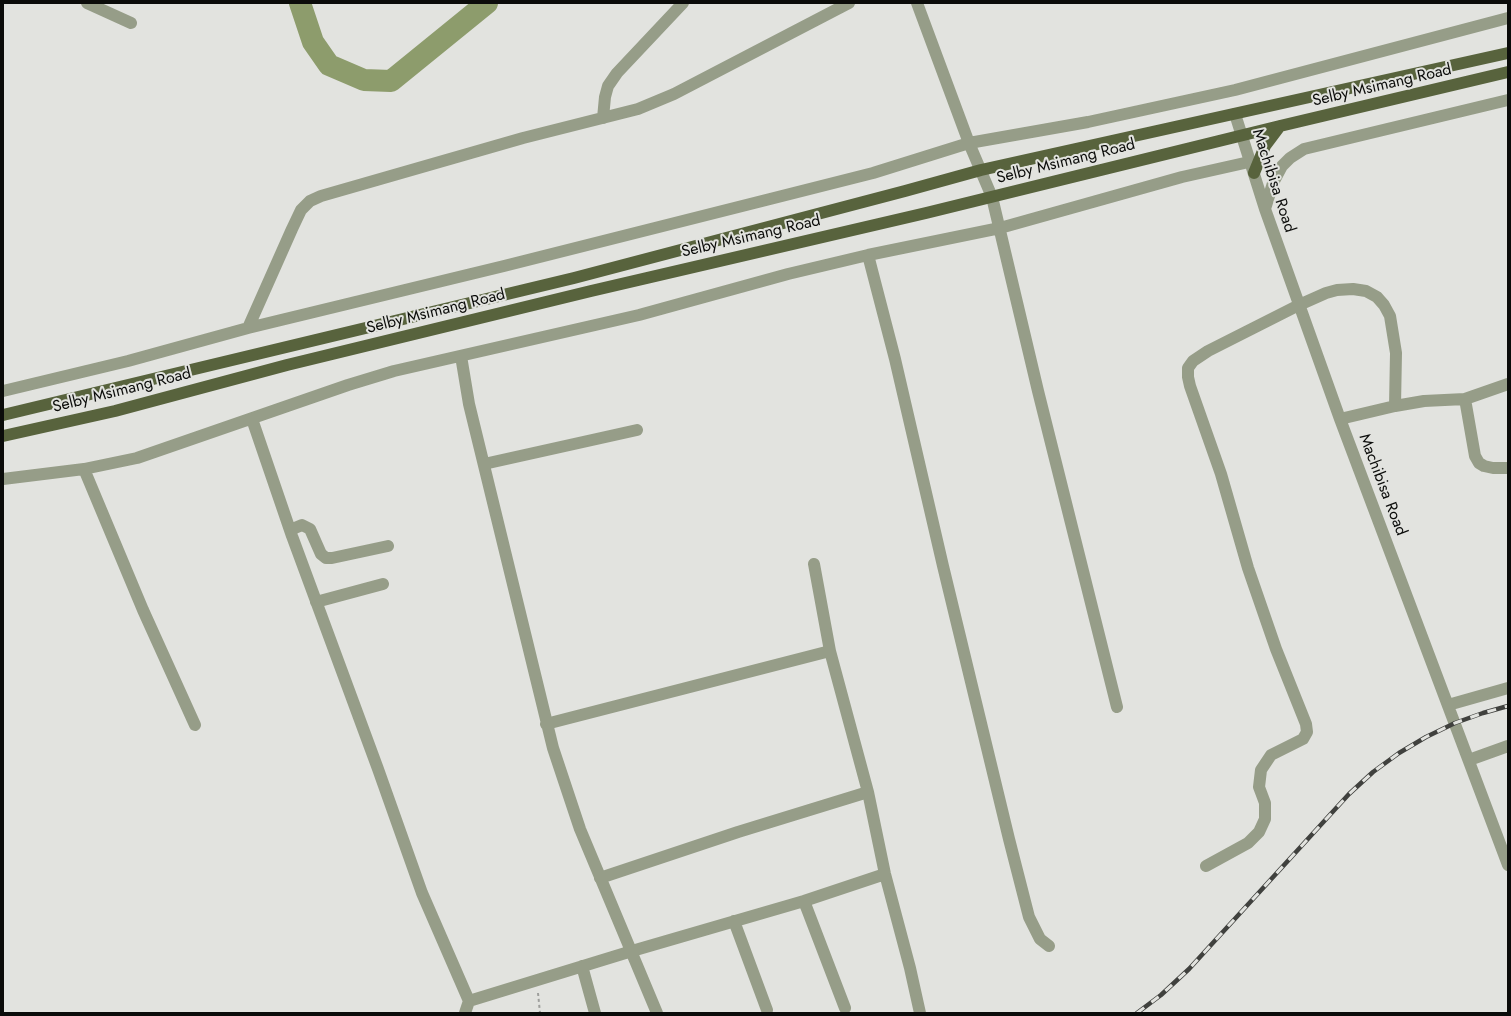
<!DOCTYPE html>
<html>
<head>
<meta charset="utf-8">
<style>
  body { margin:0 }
  #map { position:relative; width:1511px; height:1016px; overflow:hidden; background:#e2e3df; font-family:Jost,sans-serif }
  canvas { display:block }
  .frame { position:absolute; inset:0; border:4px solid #0b0c0a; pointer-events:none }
</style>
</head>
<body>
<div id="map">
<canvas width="1511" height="1016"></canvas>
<div class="frame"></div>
</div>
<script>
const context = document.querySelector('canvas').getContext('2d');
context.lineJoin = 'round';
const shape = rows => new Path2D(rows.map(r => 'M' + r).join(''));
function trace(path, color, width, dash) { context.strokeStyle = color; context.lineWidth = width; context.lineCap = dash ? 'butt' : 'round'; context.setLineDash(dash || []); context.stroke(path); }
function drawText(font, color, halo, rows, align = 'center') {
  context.font = font + ' Jost,sans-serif'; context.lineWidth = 4; context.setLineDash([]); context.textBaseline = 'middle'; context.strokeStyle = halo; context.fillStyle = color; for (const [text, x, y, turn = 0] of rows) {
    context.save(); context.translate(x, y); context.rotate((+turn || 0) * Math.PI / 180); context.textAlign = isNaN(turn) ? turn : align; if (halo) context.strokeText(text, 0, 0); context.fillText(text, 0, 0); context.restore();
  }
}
trace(shape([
  [300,3,313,42,329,65,364,80,391,81,487,3]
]), '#8d9c6c', 22);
trace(shape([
  [538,993,540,1013]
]), '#9e9f9c', 2, [3, 3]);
trace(shape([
  [87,3,131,23],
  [917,3,969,143,992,197,1038,391,1117,707],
  [1235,114,1265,209,1340,419,1508,865],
  [603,118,605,97,608,86,617,73,683,3],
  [1265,209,1273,183,1282,166,1290,158,1304,149,1508,100],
  [868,255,895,359,943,566,1009,839,1029,917,1040,939,1049,946],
  [248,328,292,229,301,210,310,201,321,196,523,138,638,109,674,94,849,3],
  [461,356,469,404,553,748,580,829,657,1013],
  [3,391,128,361,248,328,504,266,770,199,873,173,969,143,1088,122,1235,90,1508,18],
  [1465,399,1475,456,1479,463,1484,466,1493,468,1508,468],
  [252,419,292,536,378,769,422,893,469,1001,465,1013],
  [1340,419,1395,406,1424,401,1465,399,1508,384],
  [484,464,637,430],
  [84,469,143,610,195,725],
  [3,479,84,469,137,458,348,385,394,371,639,315,788,274,868,255,1000,228,1182,177,1249,162],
  [290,530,302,525,310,529,321,554,326,558,332,558,388,546],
  [814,564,830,651,868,792,885,874,910,968,920,1013],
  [316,602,383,584],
  [1448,705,1508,688],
  [546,724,830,651],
  [1469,760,1508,746],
  [1206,866,1248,843,1259,832,1265,819,1265,803,1259,787,1261,770,1271,755,1303,739,1307,732,1306,724,1276,649,1248,568,1221,474,1190,386,1188,377,1188,368,1193,361,1208,351,1299,305,1326,293,1337,290,1353,289,1366,291,1377,297,1384,305,1390,316,1396,353,1395,406],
  [600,878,738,832,868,792],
  [804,901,845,1008],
  [734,921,767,1010],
  [582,966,595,1013],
  [469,1001,632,951,804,901,885,874]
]), '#969d88', 12);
trace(shape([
  [1254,173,1265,146,1280,126],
  [3,415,574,278,905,191,981,170,1508,53],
  [3,436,115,411,287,365,591,291,926,213,1280,126,1508,72]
]), '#58633d', 12);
const rail = shape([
  [1137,1013,1161,995,1189,969,1349,794,1373,772,1399,753,1426,737,1455,723,1483,713,1508,706]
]);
trace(rail, '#40413e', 4.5);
trace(rail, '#e2e3df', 3, [9]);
drawText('16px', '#0b0c0a', '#e2e3df', [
  ["Selby Msimang Road",1382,86,-13],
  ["Selby Msimang Road",1066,162,-14],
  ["Machibisa Road",1273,181,72],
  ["Selby Msimang Road",751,237,-13],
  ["Selby Msimang Road",436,312,-14],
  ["Selby Msimang Road",122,391,-14],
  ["Machibisa Road",1382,485,69]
]);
</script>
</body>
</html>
